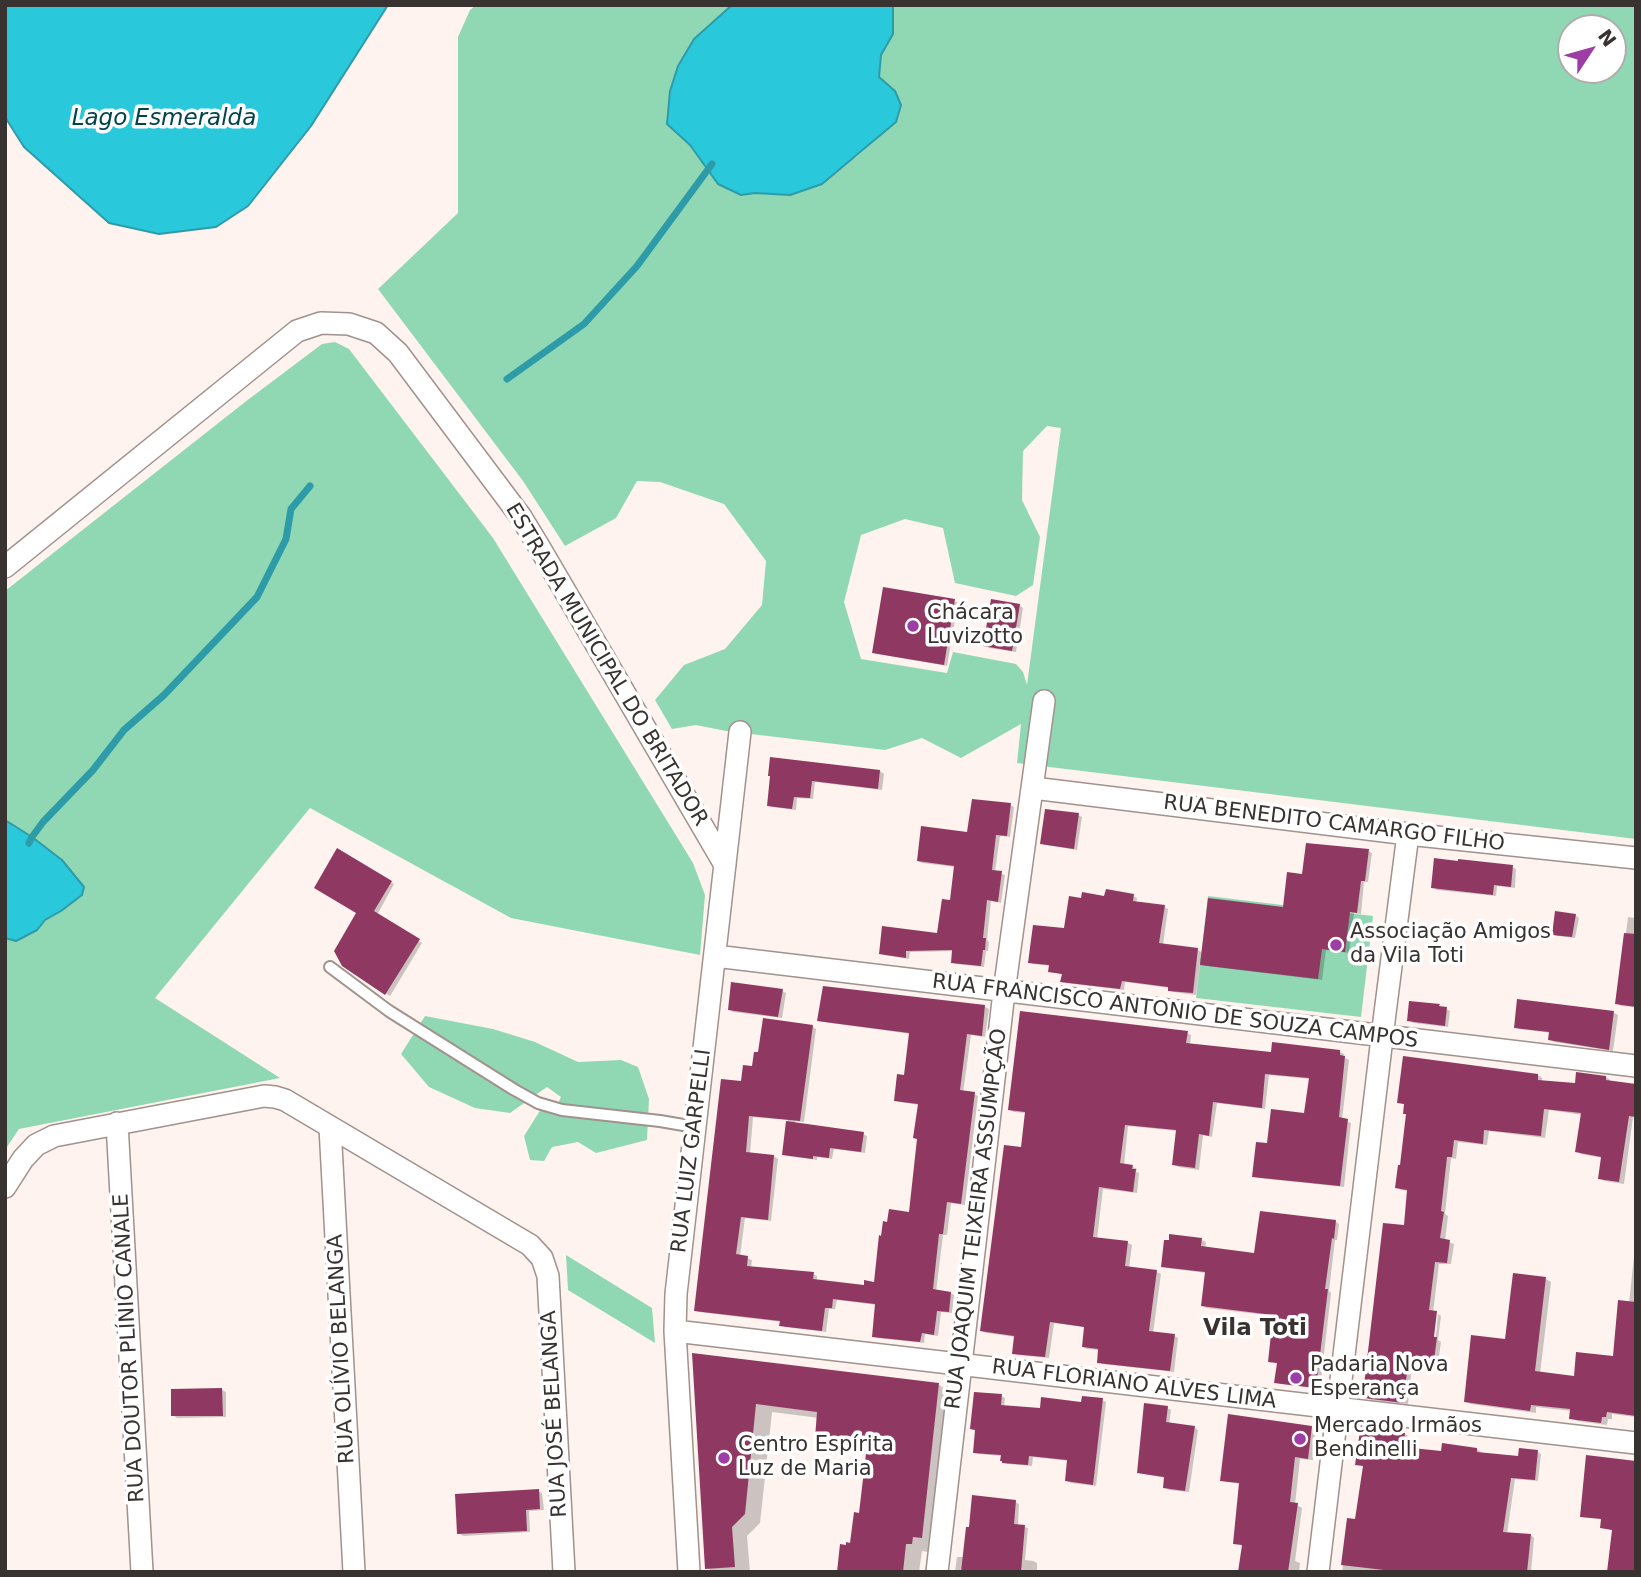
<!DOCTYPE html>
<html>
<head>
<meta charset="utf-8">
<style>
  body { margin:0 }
  #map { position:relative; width:1641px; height:1577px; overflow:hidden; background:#fff3ef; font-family:"DejaVu Sans",sans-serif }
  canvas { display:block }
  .frame { position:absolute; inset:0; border:7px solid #383230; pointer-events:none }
  .north { position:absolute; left:1557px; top:14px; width:70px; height:70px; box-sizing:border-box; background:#fff; border:2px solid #afadac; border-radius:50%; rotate:54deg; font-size:19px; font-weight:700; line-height:28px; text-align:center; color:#383230 }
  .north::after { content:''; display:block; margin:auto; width:24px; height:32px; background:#9c3ea6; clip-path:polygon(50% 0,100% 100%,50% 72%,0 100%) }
</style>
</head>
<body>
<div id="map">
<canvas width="1641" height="1577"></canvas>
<div class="frame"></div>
<div class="north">N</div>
</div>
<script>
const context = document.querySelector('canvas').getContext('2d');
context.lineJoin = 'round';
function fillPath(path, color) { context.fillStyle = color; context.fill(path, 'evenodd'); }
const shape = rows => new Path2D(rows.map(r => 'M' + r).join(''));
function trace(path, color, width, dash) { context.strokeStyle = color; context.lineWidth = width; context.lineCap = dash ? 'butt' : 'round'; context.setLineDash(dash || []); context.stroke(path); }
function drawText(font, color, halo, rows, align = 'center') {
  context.font = font + ' "DejaVu Sans",sans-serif'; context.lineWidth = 7; context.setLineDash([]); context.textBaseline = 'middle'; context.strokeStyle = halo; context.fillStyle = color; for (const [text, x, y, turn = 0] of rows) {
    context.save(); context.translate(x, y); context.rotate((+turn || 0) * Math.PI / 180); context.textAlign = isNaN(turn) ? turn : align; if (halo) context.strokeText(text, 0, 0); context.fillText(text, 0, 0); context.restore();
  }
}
fillPath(shape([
  [476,5,732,5,694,39,678,65,670,91,667,124,690,145,718,184,741,195,755,193,790,195,856,157,896,122,895,91,879,78,881,55,893,34,893,5,1636,5,1636,839,1017,763,1021,724,961,758,922,738,885,750,726,731,696,725,672,729,655,700,684,665,725,649,762,605,766,561,724,504,660,482,637,481,616,518,565,546,523,481,378,289,458,213,458,37,470,10],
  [1571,28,1613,28,1613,70,1571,70],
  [1047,426,1061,428,1027,685,1023,672,1016,664,953,652,947,673,861,659,844,602,861,535,905,519,943,528,955,583,1016,596,1033,585,1040,537,1022,500,1023,451],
  [335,342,349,349,493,538,693,863,705,895,700,955,511,918,310,808,155,998,280,1078,19,1129,5,1150,5,591,245,402,322,344],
  [1208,896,1373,916,1361,1017,1196,998],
  [425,1016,493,1029,535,1042,578,1062,621,1060,638,1067,649,1099,647,1140,596,1153,578,1142,552,1147,544,1161,530,1160,524,1136,541,1109,556,1108,561,1097,547,1087,510,1113,475,1108,429,1087,401,1054],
  [566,1255,652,1308,655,1343,568,1290]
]), '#90d8b3');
const water = shape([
  [5,5,388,5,311,126,248,206,216,227,159,234,109,223,24,147,5,117,5,5],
  [732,5,893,5,893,34,881,55,879,77,895,91,901,105,896,122,822,184,790,195,755,193,741,195,718,184,690,145,667,124,670,91,678,66,694,39,732,5],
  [5,820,32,837,62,860,84,887,82,895,61,911,45,920,37,930,16,941,5,938,5,820]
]);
fillPath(water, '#29c8db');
trace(water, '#2e9ba8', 2);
fillPath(shape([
  [954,601,958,603,947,666,878,654],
  [1019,605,1023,608,1016,652,989,648,985,645],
  [880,771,884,774,882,790,815,782,813,799,797,798,796,810,772,807,768,805,772,776],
  [1010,805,1014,807,1010,837,1000,836,995,872,1005,875,1001,903,991,901,987,940,989,942,988,951,986,951,984,967,956,964,952,962,954,951,910,952,909,959,884,955,881,953,939,934,951,902,956,867,922,863,918,861,969,834],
  [1078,815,1082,817,1077,850,1046,845,1042,843],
  [337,851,394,884,377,915,422,943,390,996,343,965,358,912],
  [1368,851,1372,853,1368,882,1364,882,1361,914,1354,913,1349,953,1326,950,1322,980,1206,966,1200,963,1196,995,1173,992,1170,990,1170,988,1125,982,1124,990,1066,983,1062,981,1063,975,1050,971,1051,966,1033,964,1030,962,1106,898,1133,896,1137,898,1136,904,1164,907,1168,909,1163,945,1198,950,1203,953,1285,909,1304,875],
  [1512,867,1516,869,1515,888,1497,886,1496,896,1437,890,1433,887],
  [1636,911,1636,1007,1621,1006,1617,1003,1628,917,1635,918],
  [1575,915,1579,918,1575,938,1558,936,1554,934],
  [782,991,786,993,782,1018,733,1012,729,1009],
  [985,1007,989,1009,985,1037,971,1035,963,1093,974,1094,978,1096,965,1205,951,1203,947,1235,943,1235,936,1292,950,1293,954,1295,952,1313,941,1312,938,1336,925,1334,924,1343,877,1338,874,1336,877,1305,837,1300,835,1309,829,1309,826,1332,785,1327,781,1325,782,1322,699,1312,696,1310,742,1083,753,1068,813,1027,816,1029,804,1122,795,1121,795,1124,863,1134,867,1136,865,1153,834,1149,832,1159,817,1157,817,1160,788,1156,784,1154,788,1120,753,1117,750,1154,774,1156,778,1159,771,1221,745,1218,740,1256,752,1260,751,1268,813,1274,817,1276,817,1281,866,1287,875,1283,911,1213,918,1139,919,1105,900,1102,896,1100,905,1077,911,1034,823,1022,819,1020],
  [1446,1009,1450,1011,1448,1027,1413,1023,1409,1020],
  [1614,1013,1618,1015,1613,1051,1554,1042,1550,1039,1551,1033,1520,1029,1516,1027],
  [1187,1033,1191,1035,1190,1045,1272,1054,1340,1052,1344,1054,1343,1057,1349,1060,1342,1120,1351,1123,1344,1187,1258,1178,1254,1176,1269,1145,1306,1115,1310,1079,1269,1075,1265,1109,1217,1103,1212,1137,1203,1135,1199,1170,1178,1167,1174,1164,1178,1131,1128,1126,1124,1166,1133,1167,1137,1169,1136,1172,1139,1173,1137,1193,1103,1189,1097,1239,1128,1243,1132,1245,1129,1268,1157,1272,1161,1274,1153,1333,1174,1336,1178,1338,1174,1372,1103,1364,1099,1362,1100,1350,1087,1349,1083,1346,1086,1327,1054,1323,1049,1358,1018,1355,1014,1353,1016,1337,986,1333,982,1331,1023,1149,1027,1113,1014,1112,1010,1110],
  [1538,1075,1542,1078,1542,1082,1576,1085,1606,1077,1610,1080,1610,1082,1636,1085,1636,1118,1633,1117,1624,1184,1604,1181,1600,1178,1603,1158,1581,1154,1577,1151,1583,1115,1549,1110,1545,1138,1489,1131,1487,1145,1458,1142,1456,1159,1451,1158,1445,1214,1448,1216,1445,1241,1454,1244,1451,1264,1439,1264,1433,1313,1431,1345,1435,1346,1438,1314,1441,1316,1438,1340,1441,1342,1437,1369,1412,1366,1408,1404,1371,1400,1366,1397,1405,1227,1409,1191,1401,1190,1397,1187,1401,1167,1407,1114,1406,1105,1399,1102],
  [1335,1221,1339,1224,1337,1240,1335,1240,1329,1291,1331,1293,1320,1389,1280,1384,1276,1382,1278,1364,1270,1361,1275,1316,1206,1308,1203,1305,1206,1273,1167,1268,1163,1266,1202,1240,1206,1242,1205,1248,1255,1255],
  [1634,1256,1636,1256,1636,1417,1612,1414,1612,1419,1608,1419,1607,1425,1577,1421,1571,1418,1572,1411,1536,1407,1536,1413,1471,1404,1465,1401,1507,1341,1546,1279,1551,1282,1540,1374,1575,1378,1614,1358,1629,1303],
  [694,1355,939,1385,954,1394,938,1546,928,1545,928,1552,922,1551,919,1572,840,1572,861,1515,868,1451,832,1446,816,1437,819,1418,772,1412,760,1523,747,1536,750,1572,714,1572,707,1568],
  [222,1390,226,1392,226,1417,177,1418,173,1415],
  [1001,1396,1005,1398,1004,1407,1042,1410,1102,1400,1106,1402,1096,1486,1071,1483,1067,1480,1069,1461,1033,1457,1032,1466,1007,1464,1003,1462,1002,1456,978,1454,975,1452,976,1431,972,1428],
  [1167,1408,1171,1410,1169,1425,1195,1428,1198,1430,1189,1492,1169,1490,1165,1487,1166,1478,1143,1474,1139,1472],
  [1311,1427,1316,1430,1313,1460,1300,1459,1295,1504,1302,1508,1295,1561,1300,1563,1299,1572,1240,1572,1243,1546,1235,1543,1241,1484,1227,1482,1222,1480],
  [1400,1430,1408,1436,1406,1449,1442,1453,1477,1449,1481,1452,1480,1454,1519,1458,1538,1452,1541,1454,1538,1481,1515,1479,1507,1534,1531,1535,1534,1538,1531,1572,1342,1572,1349,1520,1357,1521,1364,1466,1357,1464],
  [538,1491,542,1493,544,1510,529,1511,530,1532,463,1536,459,1533],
  [1015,1502,1019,1504,1018,1526,1028,1528,1025,1560,1033,1561,1037,1563,1037,1572,955,1572,957,1557,964,1557]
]), '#0003');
trace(shape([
  [507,379,584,324,637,266,712,164],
  [29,843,32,837,43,822,93,770,124,730,164,695,257,597,286,539,291,509,310,486]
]), '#2e9ba8', 7);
fillPath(shape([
  [883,587,955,599,944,665,872,653],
  [991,599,1020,604,1012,651,983,646],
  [770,757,880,770,878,789,812,781,810,798,794,797,792,809,767,806,770,776,768,776],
  [972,799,1011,803,1007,836,996,835,992,870,1002,871,998,902,987,900,983,938,986,938,985,950,983,950,981,966,951,963,952,950,906,951,906,958,879,954,882,926,937,933,942,899,950,900,954,866,917,861,921,826,967,832],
  [1045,809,1079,813,1074,849,1040,844],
  [1306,843,1369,849,1365,881,1361,881,1357,913,1350,912,1345,952,1322,949,1318,979,1200,965,1208,898,1283,907,1287,872,1302,874],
  [337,848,392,881,374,911,420,939,385,995,342,966,334,951,356,913,314,888],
  [1434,858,1458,861,1458,859,1513,865,1511,887,1494,885,1493,895,1431,888],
  [1106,889,1134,894,1133,901,1165,905,1159,943,1198,948,1193,993,1168,991,1168,987,1122,981,1120,989,1060,982,1062,974,1048,972,1049,965,1028,963,1033,925,1064,928,1069,896,1081,898,1082,892,1104,896],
  [1555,911,1576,914,1572,937,1552,935],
  [1624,933,1636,934,1636,1007,1615,1004],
  [731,982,783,989,778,1017,728,1010],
  [823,986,985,1005,982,1036,967,1034,960,1090,975,1092,961,1204,947,1202,943,1234,939,1234,933,1289,951,1292,949,1312,937,1311,934,1335,922,1333,920,1342,872,1337,875,1304,833,1299,832,1308,825,1308,822,1331,779,1326,780,1321,694,1311,721,1079,741,1081,743,1065,752,1066,754,1052,758,1052,763,1018,813,1025,800,1121,749,1116,746,1152,774,1155,768,1220,741,1217,736,1254,748,1256,747,1266,814,1272,813,1279,864,1285,864,1280,874,1282,879,1235,881,1236,883,1221,887,1222,889,1209,909,1212,917,1139,913,1138,918,1104,894,1101,897,1074,904,1075,909,1033,817,1021],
  [1517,999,1614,1011,1609,1050,1548,1040,1549,1032,1514,1028],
  [1409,1001,1440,1004,1439,1006,1447,1007,1445,1026,1407,1021],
  [1020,1011,1188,1031,1186,1043,1271,1052,1272,1042,1340,1050,1340,1055,1345,1056,1339,1117,1348,1119,1340,1186,1252,1177,1256,1142,1267,1143,1271,1109,1304,1113,1309,1078,1265,1074,1262,1108,1213,1102,1209,1136,1199,1134,1195,1168,1172,1165,1176,1130,1125,1125,1120,1163,1133,1165,1132,1169,1136,1169,1133,1192,1099,1187,1093,1237,1128,1241,1125,1266,1157,1270,1149,1331,1175,1334,1170,1371,1097,1363,1098,1349,1082,1347,1084,1327,1050,1322,1045,1357,1012,1354,1014,1336,980,1331,1004,1145,1021,1147,1025,1112,1008,1110],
  [1403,1056,1538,1074,1538,1080,1575,1083,1576,1072,1606,1076,1606,1080,1636,1084,1636,1117,1629,1116,1619,1182,1598,1179,1601,1157,1575,1152,1581,1113,1544,1109,1541,1136,1484,1130,1483,1144,1454,1140,1452,1157,1447,1157,1441,1211,1444,1212,1440,1238,1450,1240,1447,1263,1435,1262,1429,1310,1437,1311,1434,1337,1437,1337,1433,1368,1408,1365,1403,1403,1364,1398,1363,1394,1383,1223,1404,1225,1407,1190,1395,1188,1398,1165,1400,1165,1406,1114,1403,1114,1404,1104,1397,1103],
  [786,1121,864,1132,861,1152,830,1148,829,1158,813,1156,813,1159,782,1155],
  [1260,1211,1336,1220,1334,1239,1332,1238,1325,1289,1328,1289,1316,1388,1274,1383,1277,1363,1268,1362,1273,1315,1201,1306,1205,1272,1161,1267,1164,1240,1169,1240,1169,1234,1202,1238,1201,1246,1254,1253],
  [1513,1273,1546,1277,1535,1371,1574,1376,1576,1352,1613,1356,1618,1300,1636,1302,1636,1416,1607,1412,1606,1417,1602,1417,1601,1423,1569,1419,1570,1409,1531,1405,1530,1411,1464,1402,1471,1335,1505,1339],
  [692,1353,939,1383,922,1538,913,1537,912,1544,906,1544,903,1572,837,1572,840,1544,846,1545,846,1542,850,1543,854,1512,859,1513,867,1445,815,1438,817,1412,756,1404,745,1514,732,1527,735,1567,705,1569],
  [222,1388,223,1416,171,1416,171,1389],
  [974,1392,1002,1394,1001,1405,1040,1408,1041,1397,1081,1402,1082,1396,1103,1398,1093,1485,1065,1481,1067,1460,1029,1456,1028,1465,1002,1463,1002,1461,1000,1461,1001,1455,973,1453,975,1430,970,1429],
  [1144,1403,1168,1406,1166,1422,1195,1426,1185,1491,1163,1488,1164,1477,1137,1473],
  [1228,1414,1312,1426,1308,1459,1295,1457,1290,1502,1298,1503,1288,1572,1238,1572,1242,1545,1233,1544,1239,1483,1220,1481],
  [1361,1424,1400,1429,1400,1432,1405,1433,1403,1447,1441,1451,1442,1443,1477,1448,1477,1452,1518,1456,1519,1448,1538,1450,1535,1480,1511,1478,1503,1532,1531,1534,1527,1572,1401,1572,1341,1565,1347,1518,1355,1519,1363,1466,1355,1465],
  [1586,1455,1636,1461,1636,1572,1607,1572,1612,1530,1600,1528,1601,1519,1580,1517],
  [539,1489,540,1509,526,1510,527,1531,457,1534,455,1494],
  [972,1495,1016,1500,1014,1524,1025,1525,1021,1572,961,1572,966,1527,969,1527]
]), '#8f3962');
const lane = shape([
  [330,967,389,1011,513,1089,538,1103,562,1110,660,1121,695,1127]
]);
const street = shape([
  [5,567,297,331,321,323,349,324,376,333,398,353,521,517,541,550,725,865],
  [1033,788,1408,834,1636,858],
  [715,956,1636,1066],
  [117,1123,142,1572],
  [330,1127,354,1572],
  [5,1187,23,1159,36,1145,54,1136,264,1096,275,1097,285,1100,530,1245,542,1258,548,1276,564,1572],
  [675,1331,1636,1443],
  [689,1572,675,1331,676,1294,740,732],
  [937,1572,1004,992,1044,701],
  [1318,1572,1385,1013,1408,834]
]);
trace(lane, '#a0928d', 14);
trace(street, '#a0928d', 24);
trace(lane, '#fff', 10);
trace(street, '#fff', 21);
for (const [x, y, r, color] of [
  [913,626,7,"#9c3ea6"],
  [1336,945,7,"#9c3ea6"],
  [1296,1378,7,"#9c3ea6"],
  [1300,1439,7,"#9c3ea6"],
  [724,1458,7,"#9c3ea6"]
]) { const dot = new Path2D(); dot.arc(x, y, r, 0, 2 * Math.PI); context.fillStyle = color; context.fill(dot); trace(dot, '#fff', 2.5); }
drawText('21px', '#383230', '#fff', [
  ["Chácara",927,614],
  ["Luvizotto",927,638],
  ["Associação Amigos",1350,933],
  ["da Vila Toti",1350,957],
  ["Padaria Nova",1310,1366],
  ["Esperança",1310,1390],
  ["Mercado Irmãos",1314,1427],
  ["Bendinelli",1314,1451],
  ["Centro Espírita",738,1446],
  ["Luz de Maria",738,1470]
], 'left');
drawText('21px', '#383230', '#fff', [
  ["ESTRADA MUNICIPAL DO BRITADOR",606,665,59],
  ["RUA BENEDITO CAMARGO FILHO",1334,824,7],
  ["RUA FRANCISCO ANTONIO DE SOUZA CAMPOS",1175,1012,7],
  ["RUA LUIZ GARPELLI",692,1151,-83],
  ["RUA JOAQUIM TEIXEIRA ASSUMPÇÃO",977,1219,-83],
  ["RUA DOUTOR PLÍNIO CANALE",130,1348,-93],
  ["RUA OLÍVIO BELANGA",342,1349,-93],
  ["RUA FLORIANO ALVES LIMA",1134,1385,7],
  ["RUA JOSÉ BELANGA",555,1414,-93]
]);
drawText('italic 23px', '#00444c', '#fff', [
  ["Lago Esmeralda",164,119]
]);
drawText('bold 23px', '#383230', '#fff', [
  ["Vila Toti",1255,1329]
]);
</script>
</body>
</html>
